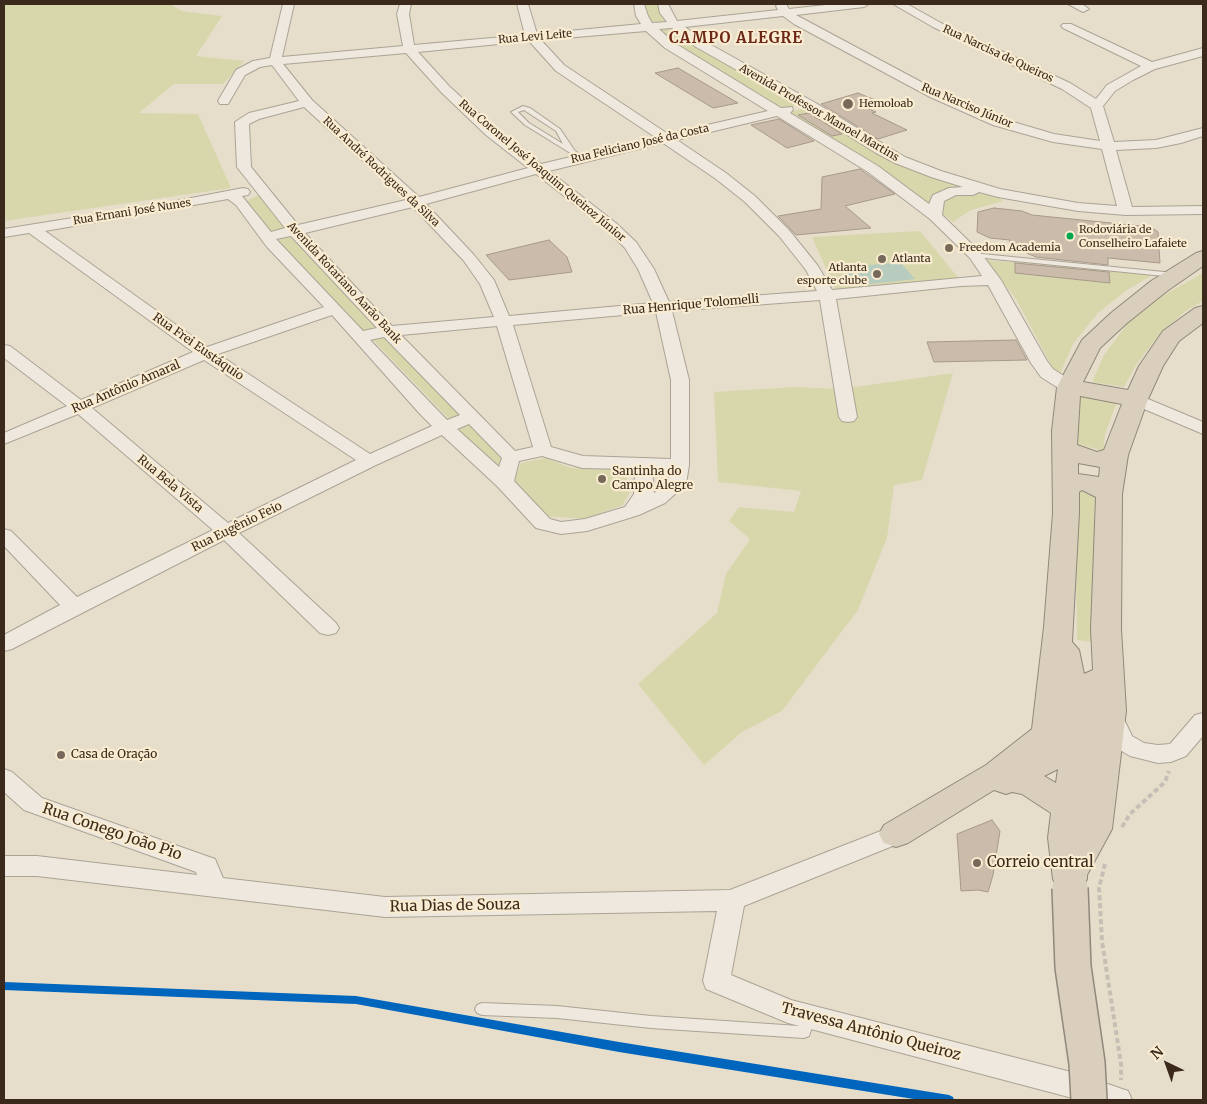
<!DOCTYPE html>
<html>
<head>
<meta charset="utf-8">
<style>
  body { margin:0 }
  #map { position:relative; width:1207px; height:1104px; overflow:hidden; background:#e6decb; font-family:Merriweather,serif }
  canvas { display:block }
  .frame { position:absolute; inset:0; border:5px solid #3b2a1c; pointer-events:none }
  .north { position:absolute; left:1142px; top:1039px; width:50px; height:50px; -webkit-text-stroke:4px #f9ecd0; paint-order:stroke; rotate:318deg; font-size:14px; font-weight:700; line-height:20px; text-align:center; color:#3b2a1c }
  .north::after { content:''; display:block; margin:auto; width:18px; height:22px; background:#3b2a1c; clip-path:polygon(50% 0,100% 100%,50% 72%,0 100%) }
</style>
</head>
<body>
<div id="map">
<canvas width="1207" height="1104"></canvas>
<div class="frame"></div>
<div class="north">N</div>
</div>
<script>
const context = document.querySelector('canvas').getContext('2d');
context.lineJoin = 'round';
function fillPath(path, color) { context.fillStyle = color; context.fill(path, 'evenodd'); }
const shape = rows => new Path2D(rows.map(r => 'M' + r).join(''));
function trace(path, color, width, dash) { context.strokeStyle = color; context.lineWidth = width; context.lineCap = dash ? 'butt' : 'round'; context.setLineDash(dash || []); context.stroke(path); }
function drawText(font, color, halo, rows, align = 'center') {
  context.font = font + ' Merriweather,serif'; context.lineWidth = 4.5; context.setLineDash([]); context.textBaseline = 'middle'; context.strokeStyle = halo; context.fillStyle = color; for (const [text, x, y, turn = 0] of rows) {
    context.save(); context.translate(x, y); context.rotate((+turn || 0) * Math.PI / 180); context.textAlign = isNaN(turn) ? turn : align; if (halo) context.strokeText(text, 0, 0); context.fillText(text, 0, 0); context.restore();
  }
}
fillPath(shape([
  [4,4,170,4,182,11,222,16,196,56,244,61,223,84,174,84,139,113,198,114,231,188,4,221],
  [641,4,666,4,671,22,652,24],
  [673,25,802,104,779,110,677,46,656,27],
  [809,107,880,151,980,190,942,189,930,212,785,113],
  [956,191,991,195,999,197,1003,201,971,210,953,222,939,211,948,198],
  [262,193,287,229,273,233,247,201],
  [920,231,960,280,835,289,812,237],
  [289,232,382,330,365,334,275,237],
  [986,260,1154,274,1127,290,1098,313,1073,344,1058,378,1016,299],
  [1203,273,1203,301,1186,311,1161,332,1136,365,1124,387,1092,382,1104,355,1130,320,1159,298],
  [385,333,466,417,453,423,370,337],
  [953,373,922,480,894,485,887,538,858,610,782,711,742,732,704,765,638,684,717,613,726,574,750,539,729,521,739,507,794,512,801,491,718,482,714,392,795,387,841,389],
  [1081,393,1118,399,1105,434,1103,451,1078,444,1076,429],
  [470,422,506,457,502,475,456,429],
  [546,458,571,468,623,469,631,490,623,505,584,519,544,516,513,481,521,463],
  [1075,490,1095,493,1093,642,1077,640]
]), '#d8d7ac');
fillPath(shape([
  [900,262,915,279,853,286,838,268]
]), '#b7ccbe');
const building = shape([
  [678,68,738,103,713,108,655,73,678,68],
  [858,93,880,102,865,107,876,112,872,113,907,130,878,139,821,104,858,93],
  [809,113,842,134,832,136,798,115,809,113],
  [779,119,814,141,787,148,751,125,779,119],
  [860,169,895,194,845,206,871,228,796,235,778,216,821,209,822,177,860,169],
  [994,208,1022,211,1032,215,1151,227,1158,232,1160,263,1108,258,1108,265,1036,257,1010,246,1010,240,990,238,977,232,978,212,994,208],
  [549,240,567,257,572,272,509,280,486,255,549,240],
  [1015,263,1109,272,1110,283,1015,273,1015,263],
  [1016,340,1027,360,934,362,927,342,1016,340],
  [992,820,1000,831,993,875,988,892,978,890,961,891,957,834,992,820]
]);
fillPath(building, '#cabbab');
trace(building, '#a7998a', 1);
const lane = shape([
  [523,106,530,108,560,129,575,151,584,157,584,159,580,159,525,125,511,112,523,106],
  [524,110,556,131,563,144,529,123,518,112,524,110],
  [972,253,1174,273,1178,275,1174,277,975,257,971,255,972,253],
  [482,1003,557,1006,651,1016,799,1026,804,1012,809,1010,814,1012,816,1016,809,1036,804,1038,651,1028,557,1018,482,1015,477,1013,475,1009,477,1005,482,1003]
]);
const street = shape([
  [283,4,294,4,282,57,403,46,397,14,400,4,411,4,409,14,414,45,525,35,517,4,528,4,537,34,641,24,636,16,634,4,644,4,648,16,652,23,667,22,660,13,658,4,668,4,677,21,778,10,776,6,778,4,786,4,789,9,835,4,869,4,864,7,796,15,938,91,1003,119,1054,134,1100,141,1091,108,1062,89,933,27,893,4,907,4,941,23,1070,83,1096,99,1107,85,1141,66,1063,28,1061,26,1063,24,1071,24,1152,62,1203,48,1203,56,1155,69,1133,80,1115,91,1103,106,1114,142,1156,140,1203,128,1203,136,1181,143,1156,148,1116,150,1132,207,1203,206,1203,214,1126,215,1078,211,998,197,979,192,973,195,956,195,944,201,942,215,980,252,1001,280,1047,361,1053,369,1075,383,1078,387,1075,391,1069,392,1063,391,1041,377,1031,363,988,285,961,286,836,299,857,417,854,421,848,422,842,421,839,417,820,300,672,311,689,380,689,465,686,484,665,503,639,515,587,531,561,534,536,528,497,486,442,435,376,465,239,533,336,623,339,628,336,633,328,635,320,633,224,540,12,649,4,651,4,635,60,605,4,546,4,529,11,531,77,597,213,530,78,414,4,444,4,433,67,406,4,358,4,345,10,346,81,400,193,352,29,233,4,237,4,229,160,204,243,188,248,189,250,192,248,195,242,196,271,232,285,228,237,167,235,122,249,113,299,101,272,65,260,67,245,75,228,104,220,104,218,101,236,70,253,61,270,58,283,4],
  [783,16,794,24,930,97,993,125,1053,142,1102,149,1117,206,1078,203,1000,189,941,171,905,157,814,102,704,41,685,27,783,16],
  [672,28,696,47,804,108,876,153,895,163,931,177,963,187,949,188,933,195,929,204,878,166,790,113,793,110,792,107,781,108,673,42,659,29,672,28],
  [646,31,665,48,768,111,668,134,564,65,541,40,646,31],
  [529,41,556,71,655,137,541,164,496,129,449,86,418,52,529,41],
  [406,53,441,92,486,135,528,168,419,197,312,100,283,64,406,53],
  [304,107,406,200,298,225,251,167,249,124,259,119,304,107],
  [777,116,868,172,930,219,970,258,982,276,832,290,818,266,789,230,755,196,726,173,677,140,777,116],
  [663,143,716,179,745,202,779,236,806,270,817,291,669,302,654,269,636,242,616,223,549,171,663,143],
  [536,174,606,229,625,248,638,269,653,303,509,316,494,280,474,255,426,204,536,174],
  [228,199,236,205,267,247,324,307,207,347,45,231,228,199],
  [413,207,464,261,480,284,494,317,392,326,305,233,413,207],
  [291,236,377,328,363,331,276,239,291,236],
  [656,312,671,380,671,459,583,456,551,447,513,325,656,312],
  [332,315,420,414,432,426,370,454,218,354,332,315],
  [497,326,533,447,515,451,401,335,497,326],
  [384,337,460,415,447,420,370,340,384,337],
  [204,360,356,460,228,523,92,408,204,360],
  [469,424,502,458,499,467,457,429,469,424],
  [542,456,582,468,629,469,635,473,634,494,625,507,585,519,561,522,550,519,514,481,519,461,542,456],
  [652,470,670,470,668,482,654,493,652,470],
  [1068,4,1082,4,1089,9,1083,12,1068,4],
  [1136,394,1203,422,1203,434,1130,403,1127,399,1130,395,1136,394],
  [1111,707,1119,709,1132,736,1144,743,1158,745,1170,744,1195,715,1203,713,1203,736,1186,756,1171,762,1158,763,1130,756,1115,747,1100,715,1103,709,1111,707],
  [4,769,12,772,42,798,215,859,223,878,385,897,730,890,896,825,905,827,908,834,905,841,744,906,731,975,791,1000,1079,1074,1128,1091,1132,1100,1080,1100,788,1023,706,989,703,981,717,911,385,917,37,876,4,876,4,856,37,856,197,875,196,872,24,810,4,792,4,769]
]);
const highway = shape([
  [1203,251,1203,266,1167,291,1127,323,1100,348,1083,382,1128,390,1139,366,1163,331,1195,308,1203,306,1203,323,1179,341,1163,366,1148,399,1128,455,1122,494,1121,629,1126,711,1112,829,1087,875,1087,879,1082,889,1070,893,1058,889,1053,879,1048,838,1051,813,1022,794,1012,792,1006,794,994,790,908,843,896,847,884,843,879,834,884,825,986,765,1032,729,1044,627,1053,513,1052,431,1057,387,1082,340,1111,313,1151,281,1196,253,1203,251],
  [1080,396,1122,404,1104,450,1097,452,1077,445,1080,396],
  [1078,463,1100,467,1099,477,1078,474,1078,463],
  [1082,490,1096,497,1091,629,1093,670,1084,674,1079,650,1072,642,1079,513,1079,492,1082,490],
  [1058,769,1056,783,1044,776,1058,769]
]);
trace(lane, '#aba395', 2);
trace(street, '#aba395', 2);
trace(highway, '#90887b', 2);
trace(shape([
  [1122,827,1130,814,1165,782,1169,771],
  [1105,864,1099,888,1102,941,1121,1064,1121,1080]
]), '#c7bfb5', 4, [5, 3]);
fillPath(lane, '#eee8de');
fillPath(street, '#eee8de');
fillPath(highway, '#dacebc');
const highwayBridge = shape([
  [1070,888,1073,967,1087,1063,1089,1100]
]);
trace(highwayBridge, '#90887b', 38, []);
trace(highwayBridge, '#dacebc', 35);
fillPath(shape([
  [4,982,356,996,619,1042,949,1095,953,1097,954,1100,920,1100,619,1052,356,1004,4,990,4,982]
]), '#0065bd');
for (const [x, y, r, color] of [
  [848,104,6,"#776959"],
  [1070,236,4.5,"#00a651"],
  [949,248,5,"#776959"],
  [882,259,5,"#776959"],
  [877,274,5,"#776959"],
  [602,479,5,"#776959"],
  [61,755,5,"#776959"],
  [977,863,5,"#776959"]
]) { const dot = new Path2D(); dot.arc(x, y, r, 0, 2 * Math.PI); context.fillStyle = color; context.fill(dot); trace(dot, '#f9ecd0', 2); }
drawText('11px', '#3b2a1c', '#f9ecd0', [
  ["Rua Levi Leite",535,37,-5],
  ["Rua Narcisa de Queiros",998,54,25],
  ["Rua Narciso Júnior",967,106,23],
  ["Avenida Professor Manoel Martins",819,113,30],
  ["Rua Feliciano José da Costa",640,144,-13],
  ["Rua Coronel José Joaquim Queiroz Júnior",542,171,40],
  ["Rua André Rodrigues da Silva",381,172,43],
  ["Rua Ernani José Nunes",132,212,-9],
  ["Avenida Rotariano Aarão Bank",344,283,47]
]);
drawText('11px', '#3b2a1c', '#f9ecd0', [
  ["Hemoloab",859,104],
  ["Freedom Academia",959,248],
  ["Atlanta",892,259],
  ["Atlanta",867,268,"right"],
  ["esporte clube",867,281,"right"]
], 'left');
drawText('11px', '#3b2a1c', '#f9ecd0', [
  ["Rodoviária de",1079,230],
  ["Conselheiro Lafaiete",1079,244]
], 'left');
drawText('12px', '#3b2a1c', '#f9ecd0', [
  ["Rua Henrique Tolomelli",691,305,-5],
  ["Rua Frei Eustáquio",198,347,35],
  ["Rua Antônio Amaral",126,387,-23],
  ["Rua Bela Vista",170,484,40],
  ["Rua Eugênio Feio",237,527,-26]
]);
drawText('12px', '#3b2a1c', '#f9ecd0', [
  ["Santinha do",612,472],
  ["Campo Alegre",612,486],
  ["Casa de Oração",71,755]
], 'left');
context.letterSpacing = '1px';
drawText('bold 15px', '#6c2716', '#f9ecd0', [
  ["CAMPO ALEGRE",736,39]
]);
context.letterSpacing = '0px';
drawText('15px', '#3b2a1c', '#f9ecd0', [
  ["Rua Conego João Pio",112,832,19],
  ["Rua Dias de Souza",455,906,-1],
  ["Travessa Antônio Queiroz",871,1032,15]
]);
drawText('15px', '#3b2a1c', '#f9ecd0', [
  ["Correio central",987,863]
], 'left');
</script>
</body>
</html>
